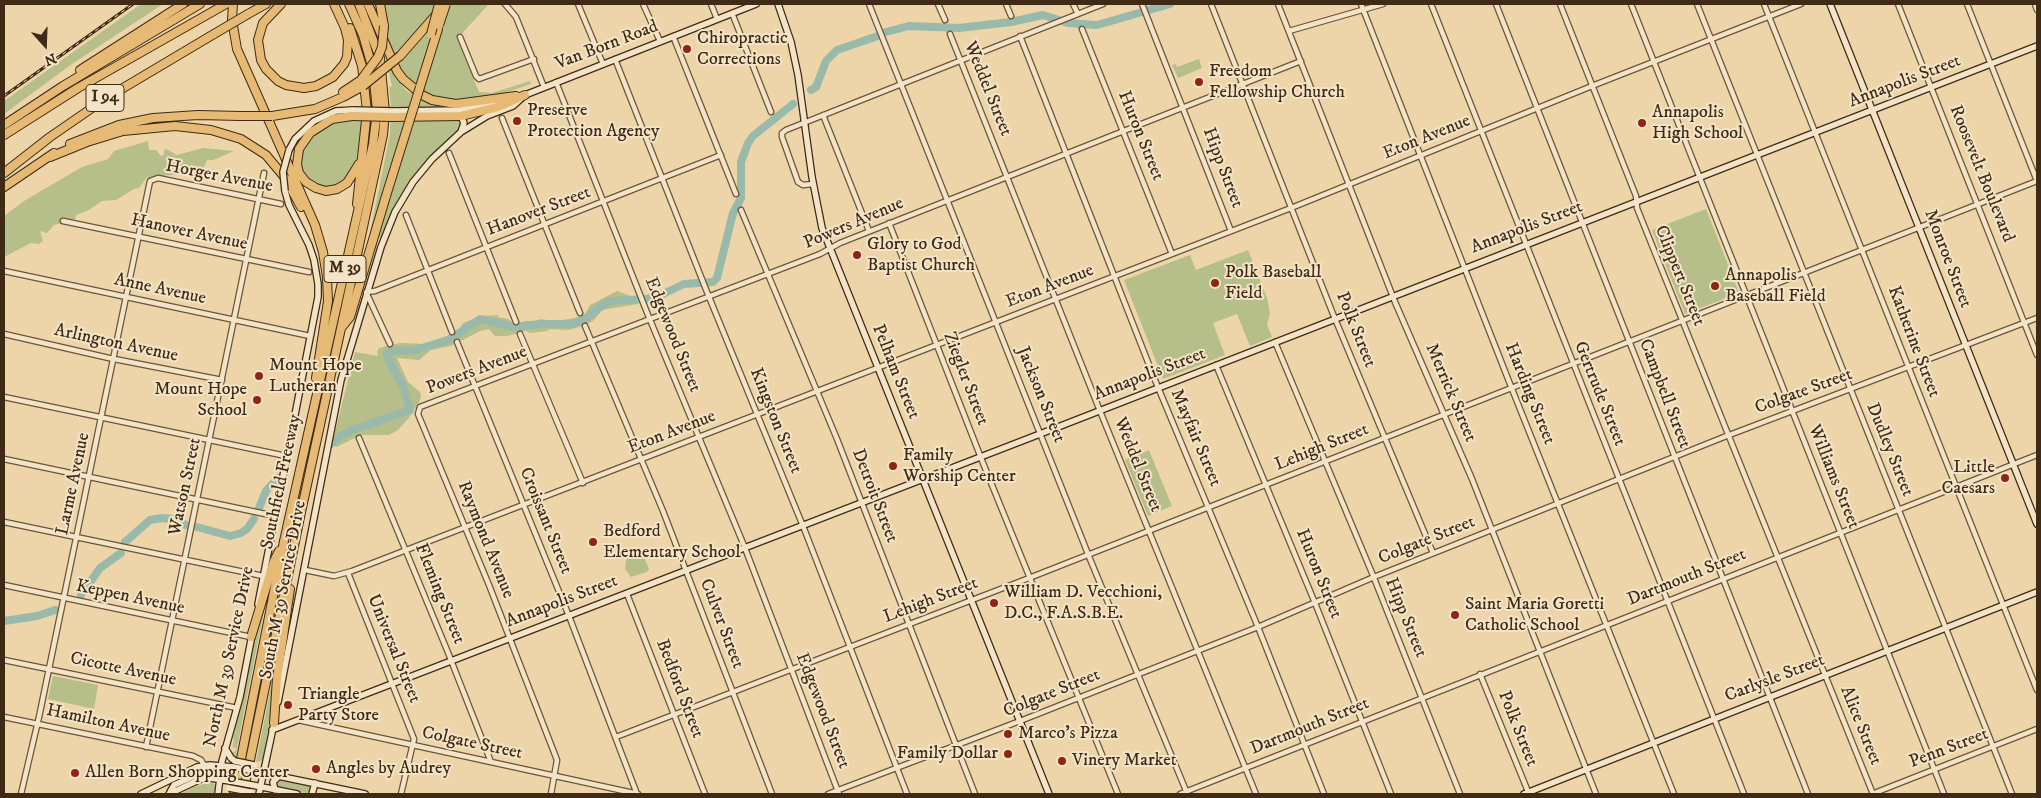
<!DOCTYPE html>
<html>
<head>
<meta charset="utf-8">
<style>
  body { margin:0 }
  #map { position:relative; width:2041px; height:798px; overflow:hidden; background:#edd5a9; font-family:"IM FELL DW Pica",serif }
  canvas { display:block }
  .frame { position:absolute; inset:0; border:5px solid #3e2a15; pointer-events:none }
  .north { position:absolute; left:20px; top:20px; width:50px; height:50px; -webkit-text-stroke:4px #f3e4c7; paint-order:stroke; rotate:160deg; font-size:14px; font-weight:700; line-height:20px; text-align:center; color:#3e2a15 }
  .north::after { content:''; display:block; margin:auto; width:18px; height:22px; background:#3e2a15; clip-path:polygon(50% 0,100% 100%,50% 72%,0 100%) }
</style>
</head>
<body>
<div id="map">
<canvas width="2041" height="798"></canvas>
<div class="frame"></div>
<div class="north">N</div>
</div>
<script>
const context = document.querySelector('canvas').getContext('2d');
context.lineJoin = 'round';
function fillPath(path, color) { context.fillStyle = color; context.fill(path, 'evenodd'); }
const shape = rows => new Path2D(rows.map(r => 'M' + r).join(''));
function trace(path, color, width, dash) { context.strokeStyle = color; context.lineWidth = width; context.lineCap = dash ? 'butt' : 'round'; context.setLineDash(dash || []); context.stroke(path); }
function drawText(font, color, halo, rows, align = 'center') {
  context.font = font + ' "IM FELL DW Pica",serif'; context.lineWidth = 4; context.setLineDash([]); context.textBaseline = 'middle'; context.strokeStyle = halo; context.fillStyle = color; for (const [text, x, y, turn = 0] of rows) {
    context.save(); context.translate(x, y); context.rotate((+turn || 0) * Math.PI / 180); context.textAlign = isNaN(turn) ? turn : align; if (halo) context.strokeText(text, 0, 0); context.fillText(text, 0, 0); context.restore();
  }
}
fillPath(shape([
  [141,4,163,4,72,64,4,114,4,101],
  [383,4,442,4,394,57,387,40,386,12],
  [452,4,489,4,457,39,479,92,492,93,530,81,531,84,493,97,461,101,445,100,423,93,407,79,398,66],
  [387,59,404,88,408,92,413,93,410,101,420,104,422,99,454,105,461,125,457,133,425,163,408,186,390,217,381,238,371,234,368,242,390,134,391,106,389,87,392,86,386,60],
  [1199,59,1202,68,1178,78,1172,65,1176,64,1177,67],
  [363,119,358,157,353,170,345,181,332,187,315,185,303,174,301,164,303,150,312,137,334,121],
  [148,141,149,150,156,150,161,156,164,155,164,150,166,149,177,155,203,148,234,151,213,160,207,160,203,169,188,169,181,174,152,177,149,179,147,177,139,188,134,189,116,200,102,201,89,210,76,215,75,219,54,225,47,233,40,231,43,241,39,244,31,243,4,257,4,216,24,201,82,167,108,159,114,151],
  [1706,209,1739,293,1685,314,1652,230],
  [1248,250,1267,298,1270,313,1267,324,1272,337,1250,346,1237,314,1213,323,1225,355,1163,379,1124,280,1190,255,1196,270],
  [617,291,636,298,638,304,602,310,594,320,586,325,568,330,550,329,547,331,530,333,526,331,507,336,495,336,489,329,480,331,451,346,431,350,419,360,397,358,408,382,420,392,421,397,419,403,408,419,398,430,389,435,360,435,337,447,332,444,355,352,378,356,377,352,379,348,400,343,425,344,458,332,463,323,481,316,498,315,498,317,508,319,515,324,526,321,538,321,540,319,555,321,575,318,585,314,590,305,594,303],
  [1149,450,1172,506,1148,516,1125,460],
  [641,550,649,569,647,572,631,577,625,569,626,560,632,552],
  [267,596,235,758,234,758,230,751,233,752,236,750,236,748,232,747,234,741,233,738,256,637],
  [275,666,272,704,264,757,262,761,256,762],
  [53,676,98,685,94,709,48,699],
  [276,780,309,786,311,791,308,794,277,787,275,785],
  [208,783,213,783,216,787,215,794,180,794,196,786]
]), '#b6be8a');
trace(shape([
  [886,32,909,26,959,28,1011,22,1043,15,1068,23,1097,25,1170,4],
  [811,90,816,87,826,61,837,50,878,36],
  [331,444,342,435,355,429,410,410,403,386,388,359,387,354,391,351,415,350,448,340,480,319,513,327,540,324,573,324,585,319,608,301,646,299,663,294,684,284,713,282,717,278,733,213,741,198,741,162,748,143,753,136,793,104],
  [259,508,266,491,278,478],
  [197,527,230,536,241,533,247,529,254,519],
  [125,542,150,520,162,518,173,519,186,525],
  [81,595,100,568,121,553],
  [4,621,37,616,55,610]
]), '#99b9aa', 8);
const street = shape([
  [505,4,516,17,544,87],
  [578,4,603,64],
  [643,4,660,41],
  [711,4,717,19],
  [869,4,1090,559,1187,793],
  [938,4,945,20],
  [1006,4,1011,16],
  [1073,4,1078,14],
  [1142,4,1231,231],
  [1211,4,1333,314,1433,553],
  [1278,4,1395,302,1472,479,1596,794],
  [1361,4,1510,384,1674,794],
  [1431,4,1744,794],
  [1496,4,1808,794],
  [1560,4,1636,196,1637,208,1873,794],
  [1631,4,1944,794],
  [1697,4,2012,794],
  [1764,4,2037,690],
  [1898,4,2037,355],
  [1967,4,2037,181],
  [2035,4,2037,10],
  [732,13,771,112],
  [1082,29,1172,254],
  [1289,31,1383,4],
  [950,34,1100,411,1256,794],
  [673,36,736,194],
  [1020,36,1155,380,1258,627,1324,794],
  [460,37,476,76,479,79,534,59],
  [615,59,707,292,805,531,907,794],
  [556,82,648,315,745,548,839,794],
  [823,115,869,231],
  [502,118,580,313],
  [449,153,516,322],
  [813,184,803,185,798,182,782,137,782,133,786,130,1103,4],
  [741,210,837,439,975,794],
  [406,215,452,332],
  [63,221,309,272],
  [889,223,983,463,1118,794],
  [4,271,310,336],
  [585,326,663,511,772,794],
  [4,334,109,358,222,380],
  [520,334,583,483],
  [457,342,569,616,637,794],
  [1275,342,1372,573,1460,794],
  [390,344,366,292,375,291,721,155],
  [1216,365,1315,603,1391,794],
  [4,397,286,456],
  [359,438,447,650,491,762],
  [4,459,275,516],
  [4,522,263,576],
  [305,570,334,576,352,571,1291,208,1597,84,1801,4],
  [348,573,414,739,401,794],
  [4,585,251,637],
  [627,594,705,794],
  [4,660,237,708],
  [1480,674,1529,794],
  [4,717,193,756,201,760,204,765],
  [298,720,638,794],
  [616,737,1024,580,2037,181],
  [146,747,264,173],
  [21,794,39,717,150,181,158,178,281,204],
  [551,794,557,760,489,585,418,414,420,407,820,254,840,243,1301,61],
  [828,794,1020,721,1258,627,1374,577,1724,437,2037,318],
  [1180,794,2037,455],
  [1872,794,2037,729]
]);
const secondary = shape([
  [778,4,791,42,798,75,812,177,822,228,1049,794],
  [1830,4,2037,524],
  [394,111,459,110,503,100],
  [460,113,464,123,461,132],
  [289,150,295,139,314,121,336,111,353,110],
  [258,604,318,297,318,284,314,260,309,245,289,205,285,191],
  [278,702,341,380,381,247,395,212,413,182,432,159,461,132,487,116,513,106,525,95,756,4],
  [272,730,1040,434,2037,46],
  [225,748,231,758,235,761],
  [254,771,365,794],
  [252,785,297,794],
  [275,790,273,782,280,775],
  [170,792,174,785,203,772,204,765],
  [141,794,197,767,210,765,233,767],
  [169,794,201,779,210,778,230,781],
  [218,794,222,761,240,697,252,635],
  [259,794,273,728],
  [312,794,315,783],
  [1524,794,2037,592]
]);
const highway = shape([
  [233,4,232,20,237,49,315,225,323,252,327,277,328,301,316,378],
  [281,4,263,23,258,40,261,60,266,69,278,81,286,85,304,88,316,86,333,77,344,64,347,57,348,40,345,28,334,4],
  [368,4,397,71,403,79,422,95,432,100,456,104,516,96],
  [380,4,384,26],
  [248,14,266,4],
  [350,28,362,66,367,111,357,204],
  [400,56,435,16],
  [80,70,183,4],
  [420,87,438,29],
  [343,92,361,80],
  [272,116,315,109,343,97,363,86],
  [352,116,332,119,310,133,299,149,297,164,299,173,306,182,316,188,326,191,337,189,347,183,359,164],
  [392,117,461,116,498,107,525,95],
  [4,125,63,86,200,4],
  [4,135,78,88,226,4],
  [70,144,119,125,153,118,198,115,240,116],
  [50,157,87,142,123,131,175,126,211,130,241,139,266,155,286,179,301,207],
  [4,173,50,137,108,97,214,34],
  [4,187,54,153],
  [342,327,350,317,386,196],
  [251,637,274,561,279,551],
  [274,723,277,678,290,589],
  [234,794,284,541,373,144,377,111,373,70,363,35,349,4],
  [243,794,300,517,383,135,385,112,380,58,359,4]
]);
trace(street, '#6a553a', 7);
trace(secondary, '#3e2a15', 8);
trace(highway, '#3e2a15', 10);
trace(street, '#f3e4c7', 4.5);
trace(secondary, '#f3e4c7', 5.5);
trace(highway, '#e6ba74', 8);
const rail = shape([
  [4,96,133,4]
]);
trace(rail, '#3e2a15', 3);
trace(rail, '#f3e4c7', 1, [4]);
const secondaryBridge = shape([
  [353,110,394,111],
  [285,191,283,172,289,150],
  [235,761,254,765],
  [233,767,254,771],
  [230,781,252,785],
  [229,788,250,792]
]);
const highwayBridge = shape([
  [439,25,446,4],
  [214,34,248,14],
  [431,34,439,4],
  [361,80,378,57,382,47,384,26],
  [363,86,400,56],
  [240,116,272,116],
  [352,116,392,117],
  [386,196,420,87]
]);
trace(secondaryBridge, '#3e2a15', 8, []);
trace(highwayBridge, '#3e2a15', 10, []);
trace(secondaryBridge, '#f3e4c7', 5.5);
trace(highwayBridge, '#e6ba74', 8);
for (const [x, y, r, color] of [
  [687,49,5,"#8f2418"],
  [1199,82,5,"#8f2418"],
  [517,121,5,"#8f2418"],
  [1642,123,5,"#8f2418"],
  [857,255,5,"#8f2418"],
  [1215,283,5,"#8f2418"],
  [1715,286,5,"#8f2418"],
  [259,376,5,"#8f2418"],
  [257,400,5,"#8f2418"],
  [893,466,5,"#8f2418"],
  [2005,478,5,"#8f2418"],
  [593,542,5,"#8f2418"],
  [994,603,5,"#8f2418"],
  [1455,615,5,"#8f2418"],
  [288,705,5,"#8f2418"],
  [1008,734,5,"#8f2418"],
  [1008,754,5,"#8f2418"],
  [1062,761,5,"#8f2418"],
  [316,769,5,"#8f2418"],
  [75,773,5,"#8f2418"]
]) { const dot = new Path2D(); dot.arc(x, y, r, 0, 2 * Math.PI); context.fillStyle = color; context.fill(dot); trace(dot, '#f3e4c7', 2); }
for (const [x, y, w] of [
  [105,98,38],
  [345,269,42]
]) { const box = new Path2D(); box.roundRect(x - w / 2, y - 13.5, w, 27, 4); context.fillStyle = '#f3e4c7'; context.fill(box); trace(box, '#3e2a15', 1); }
drawText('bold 16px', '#3e2a15', null, [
  ["I 94",105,98],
  ["M 39",345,269]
]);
drawText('18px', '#3e2a15', '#f3e4c7', [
  ["Chiropractic",697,39],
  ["Corrections",697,60],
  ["Freedom",1209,72],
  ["Fellowship Church",1209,93],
  ["Preserve",527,111],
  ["Protection Agency",527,132],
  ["Annapolis",1652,113],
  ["High School",1652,134],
  ["Glory to God",867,245],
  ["Baptist Church",867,266],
  ["Polk Baseball",1225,273],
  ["Field",1225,294],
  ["Annapolis",1725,276],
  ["Baseball Field",1725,297],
  ["Mount Hope",269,366],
  ["Lutheran",269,387],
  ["Mount Hope",247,390,"right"],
  ["School",247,411,"right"],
  ["Family",903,456],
  ["Worship Center",903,477],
  ["Little",1995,468,"right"],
  ["Caesars",1995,489,"right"],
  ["Bedford",603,532],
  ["Elementary School",603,553],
  ["William D. Vecchioni,",1004,593],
  ["D.C., F.A.S.B.E.",1004,614],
  ["Saint Maria Goretti",1465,605],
  ["Catholic School",1465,626],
  ["Triangle",298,695],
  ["Party Store",298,716],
  ["Marco's Pizza",1018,734],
  ["Family Dollar",998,754,"right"],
  ["Vinery Market",1072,761],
  ["Angles by Audrey",326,769],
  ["Allen Born Shopping Center",85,773]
], 'left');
drawText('18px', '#3e2a15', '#f3e4c7', [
  ["Van Born Road",607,46,-21],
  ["Annapolis Street",1905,82,-21],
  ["Weddel Street",987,89,68],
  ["Huron Street",1140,136,68],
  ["Eton Avenue",1427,138,-22],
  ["Hipp Street",1222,168,69],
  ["Roosevelt Boulevard",1981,174,68],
  ["Horger Avenue",219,177,11],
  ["Hanover Street",539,212,-21],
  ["Powers Avenue",854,224,-23],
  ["Annapolis Street",1527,228,-21],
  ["Hanover Avenue",189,233,12],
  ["Monroe Street",1947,259,69],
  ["Clippert Street",1679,276,68],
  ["Eton Avenue",1050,287,-21],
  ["Anne Avenue",160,290,12],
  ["Polk Street",1355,330,68],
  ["Edgewood Street",672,335,68],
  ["Katherine Street",1913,342,69],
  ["Arlington Avenue",116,344,12],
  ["Powers Avenue",477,371,-21],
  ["Pelham Street",895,372,68],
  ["Annapolis Street",1150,375,-21],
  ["Ziegler Street",965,379,69],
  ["Colgate Street",1804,392,-20],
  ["Merrick Street",1450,393,67],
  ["Harding Street",1529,394,68],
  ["Gertrude Street",1599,394,68],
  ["Campbell Street",1664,394,69],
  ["Jackson Street",1040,395,68],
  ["Kingston Street",775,421,68],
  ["Eton Avenue",672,433,-21],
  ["Mayfair Street",1195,438,67],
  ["Lehigh Street",1322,448,-22],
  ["Dudley Street",1889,450,68],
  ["Weddel Street",1137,465,68],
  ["Williams Street",1833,477,68],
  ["Southfield Freeway",282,482,-78],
  ["Larme Avenue",74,484,-78],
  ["Watson Street",186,487,-78],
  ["Detroit Street",874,496,69],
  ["Croissant Street",545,521,68],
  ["Raymond Avenue",485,540,68],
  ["Colgate Street",1427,541,-22],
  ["Huron Street",1318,574,68],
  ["Dartmouth Street",1687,578,-22],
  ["South M 39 Service Drive",284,590,-79],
  ["Fleming Street",439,594,68],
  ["Keppen Avenue",130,598,12],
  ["Lehigh Street",931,601,-21],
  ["Annapolis Street",562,602,-21],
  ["Hipp Street",1405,618,68],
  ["Culver Street",721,624,69],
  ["Universal Street",393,649,68],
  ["North M 39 Service Drive",230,657,-78],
  ["Cicotte Avenue",123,670,12],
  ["Carlysle Street",1775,679,-21],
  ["Bedford Street",679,689,69],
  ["Colgate Street",1052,694,-22],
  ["Edgewood Street",822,711,69],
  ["Hamilton Avenue",108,724,12],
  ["Alice Street",1860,726,68],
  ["Dartmouth Street",1310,727,-22],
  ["Polk Street",1517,729,68],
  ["Colgate Street",472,744,12],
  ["Penn Street",1949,749,-21]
]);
</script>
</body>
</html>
